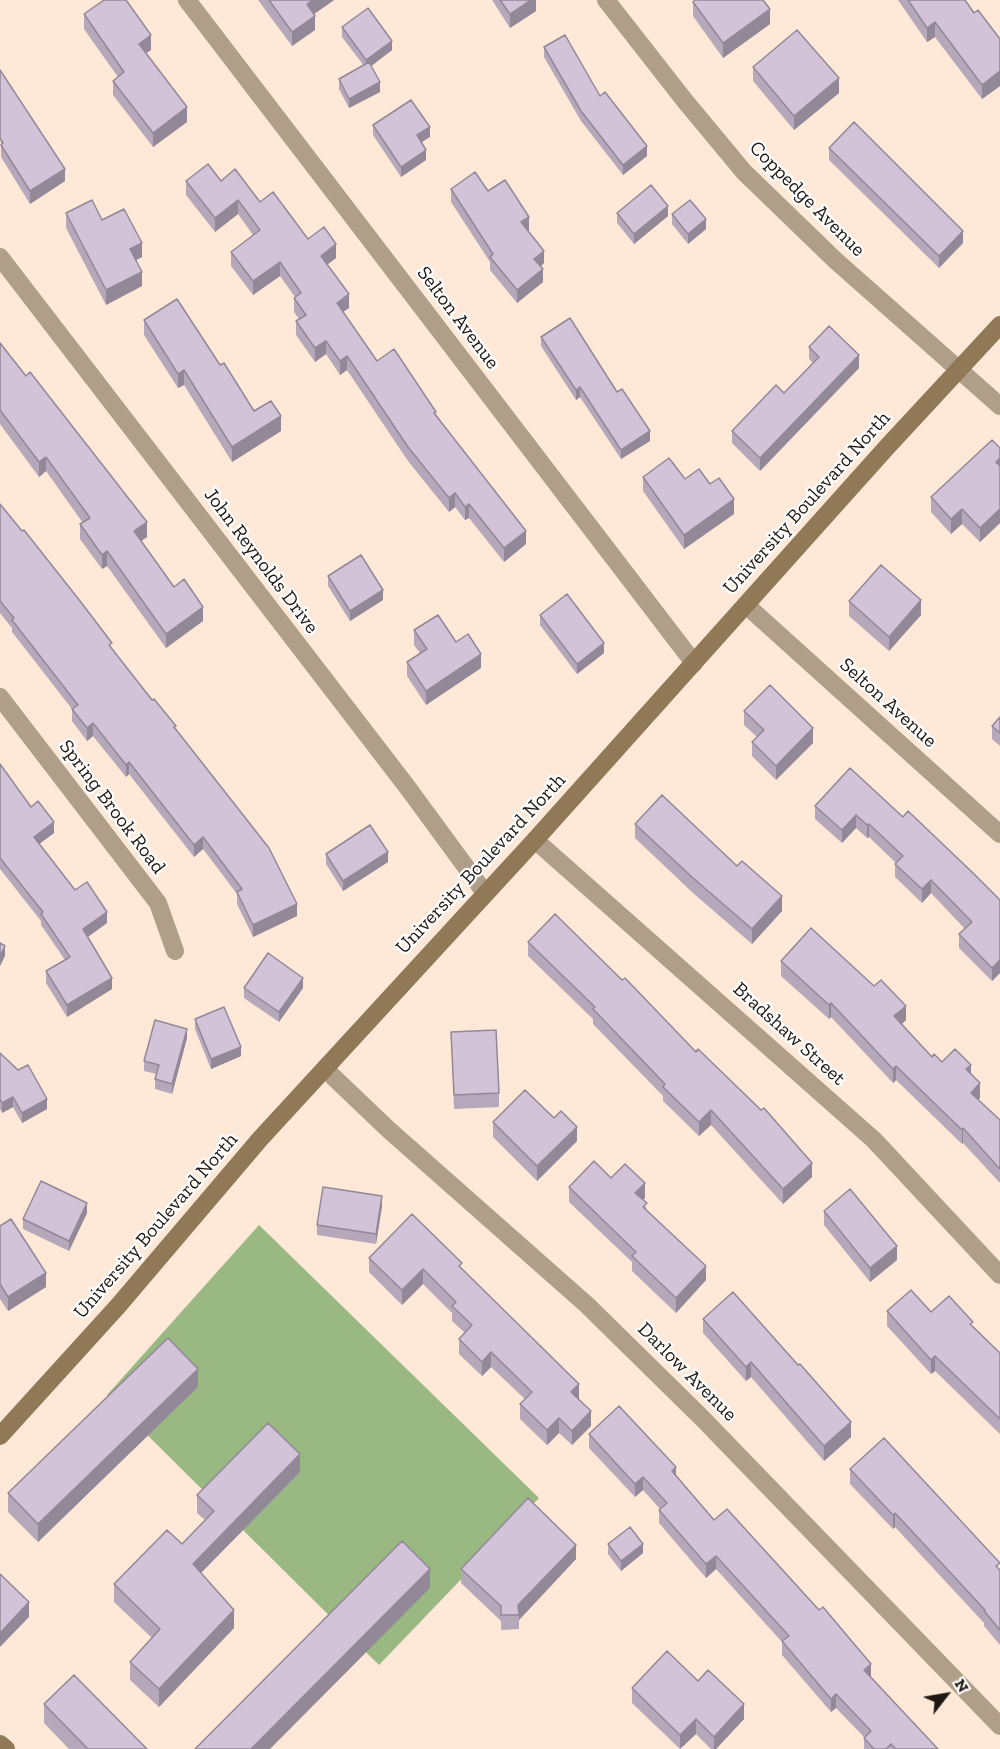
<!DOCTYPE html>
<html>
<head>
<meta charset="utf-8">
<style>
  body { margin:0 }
  #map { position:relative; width:1000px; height:1749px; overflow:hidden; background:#fee8d7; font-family:"Zilla Slab",serif }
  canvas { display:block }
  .north { position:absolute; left:916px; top:1665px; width:60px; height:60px; -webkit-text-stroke:4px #fff; paint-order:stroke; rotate:59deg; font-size:16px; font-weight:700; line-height:24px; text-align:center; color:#201913 }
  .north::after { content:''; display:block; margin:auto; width:21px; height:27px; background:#201913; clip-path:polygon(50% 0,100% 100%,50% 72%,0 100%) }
</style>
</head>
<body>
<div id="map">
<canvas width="1000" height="1749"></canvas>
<div class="north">N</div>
</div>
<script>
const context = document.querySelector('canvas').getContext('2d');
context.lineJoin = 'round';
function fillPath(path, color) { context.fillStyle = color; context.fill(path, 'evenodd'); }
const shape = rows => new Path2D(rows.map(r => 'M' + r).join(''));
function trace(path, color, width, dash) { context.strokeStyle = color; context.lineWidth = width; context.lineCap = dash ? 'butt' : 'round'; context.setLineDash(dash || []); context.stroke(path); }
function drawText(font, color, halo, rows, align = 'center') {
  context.font = font + ' "Zilla Slab",serif'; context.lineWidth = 4.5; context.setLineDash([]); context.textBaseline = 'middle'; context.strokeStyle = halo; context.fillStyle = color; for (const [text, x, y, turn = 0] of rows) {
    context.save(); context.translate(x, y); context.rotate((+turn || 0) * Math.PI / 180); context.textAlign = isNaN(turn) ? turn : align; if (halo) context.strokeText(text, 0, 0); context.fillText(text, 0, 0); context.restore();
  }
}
fillPath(shape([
  [259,1225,539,1498,379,1665,107,1395]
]), '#99b882');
trace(shape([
  [187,0,694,663],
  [606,0,685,101,744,172,835,260,1000,406],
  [0,257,408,788,485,893],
  [746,605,1000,834],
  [0,697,158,903,175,951],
  [535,840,874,1140,1000,1275],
  [325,1069,389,1130,587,1305,702,1418,1000,1726]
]), '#af9f88', 18);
trace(shape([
  [0,1436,118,1306,260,1139,535,840,887,447,1000,325],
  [0,1744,6,1749]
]), '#917957', 18);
fillPath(shape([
  [258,0,334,0,314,14,315,30,292,46],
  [492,0,536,0,536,11,510,28],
  [898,0,965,0,974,13,1000,39,1000,86,982,99,935,37,927,42],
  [693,2,770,24,723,58,693,16],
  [84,14,151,50,146,53,187,122,153,147,113,95,113,81,118,77,84,29],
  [342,27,392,50,371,66,380,92,349,108,339,89,339,79,364,66,342,37],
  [544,47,600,96,647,156,623,175,581,121,544,57],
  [753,67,839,93,794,130,753,81],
  [0,70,65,181,30,204,1,157],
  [373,125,430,137,421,142,426,160,401,177,373,135],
  [829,148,963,243,939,268,829,160],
  [186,181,221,181,260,202,308,239,336,258,327,265,349,308,343,312,377,361,436,414,526,544,504,562,469,518,465,520,455,507,449,512,408,461,347,370,340,375,326,354,315,362,296,335,296,321,299,319,294,312,294,298,295,297,280,276,253,295,231,266,231,252,253,235,238,214,215,232,186,195],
  [451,189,488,191,529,230,528,231,544,263,541,266,543,282,517,303,490,270,490,262,451,202],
  [66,213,142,257,136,260,142,286,106,305,66,228],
  [617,213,668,216,634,244,617,223],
  [672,214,706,229,688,244,672,224],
  [144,320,220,365,254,411,281,431,232,462,184,385,178,388,144,335],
  [541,337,650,441,621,459,580,397,576,400,541,346],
  [0,343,147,537,141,541,174,587,203,621,166,648,107,566,102,569,80,539,80,524,83,523,46,471,39,477,0,424],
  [809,347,859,368,760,471,732,443,732,431,784,393,813,363,809,359],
  [1000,448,1000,523,980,542,962,524,951,534,931,512,931,497],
  [643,477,685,479,710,484,734,514,684,549,643,491],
  [0,504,112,649,176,729,297,916,253,937,237,904,237,894,203,849,194,857,129,774,126,777,93,736,87,741,72,721,72,709,12,632,12,628,0,613],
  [328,576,383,600,350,621,328,586],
  [849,601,921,615,889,651,849,616],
  [540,615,604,653,577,674,540,625],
  [414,630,456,642,481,668,426,705,407,676,407,662,420,653,414,645],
  [744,711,813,743,776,780,752,756,752,742,757,737,744,725],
  [1000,717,1000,746,992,739,992,726],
  [0,764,31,807,54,833,39,844,75,890,107,923,88,937,112,989,67,1017,46,983,46,971,65,960,41,925,41,921,0,869],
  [815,806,903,817,1000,900,1000,973,992,981,959,948,959,934,965,929,931,893,922,903,895,877,895,864,896,863,869,837,867,838,856,828,842,843,815,819],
  [635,824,782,911,752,944,693,893,635,838],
  [326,854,388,862,343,891,326,864],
  [528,942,812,1177,783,1204,711,1125,699,1136,663,1101,663,1096,593,1024,593,1019,528,956],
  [781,961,906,1020,902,1024,932,1057,942,1062,971,1074,980,1098,978,1100,1000,1120,1000,1183,963,1143,962,1144,896,1080,893,1083,831,1017,829,1019,781,976],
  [244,988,303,988,279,1022,244,998],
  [195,1019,241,1056,211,1069,195,1029],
  [451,1032,499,1093,499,1107,454,1109],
  [187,1038,172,1094,155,1089,155,1079,157,1074,144,1071,144,1061],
  [0,1053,47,1109,22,1123,13,1107,2,1113,0,1109],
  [554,1118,577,1141,537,1181,493,1137,493,1122],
  [611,1178,645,1198,643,1200,647,1210,706,1280,676,1313,632,1271,632,1262,569,1202,569,1187],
  [382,1206,376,1244,317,1235,317,1225],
  [824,1211,897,1260,870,1282,824,1225],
  [87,1213,69,1251,23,1229,23,1219],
  [0,1226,46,1287,8,1311,0,1299],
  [369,1258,462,1268,579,1399,591,1426,572,1445,559,1433,547,1445,520,1419,520,1404,525,1399,491,1367,482,1376,459,1354,459,1339,465,1333,452,1321,452,1313,423,1284,402,1305,369,1272],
  [887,1311,931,1312,973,1326,1000,1353,1000,1434,935,1371,931,1374,887,1326],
  [703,1319,851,1437,824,1461,751,1377,746,1381,703,1333],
  [198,1387,38,1542,8,1512,8,1493],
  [589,1434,676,1476,714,1520,871,1678,938,1749,864,1749,864,1737,836,1708,831,1712,782,1655,782,1642,716,1569,706,1578,659,1523,659,1510,660,1509,643,1490,635,1497,589,1448],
  [850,1469,1000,1570,1000,1645,984,1626,984,1623,895,1527,893,1529,850,1484],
  [300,1472,201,1573,234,1628,159,1707,130,1680,130,1662,152,1638,114,1602,114,1584,182,1544,205,1520,197,1513,197,1495],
  [608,1544,643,1553,621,1571,608,1554],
  [576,1559,519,1620,519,1629,501,1630,501,1621,461,1583,461,1569],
  [698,1681,744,1719,716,1749,711,1749,696,1734,680,1749,632,1703,632,1688],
  [44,1704,147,1749,69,1749,44,1723]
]), '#b5a8ba');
fillPath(shape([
  [313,0,334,0,307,19,307,4],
  [531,0,536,0,536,11,510,28,510,14],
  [770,9,770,24,723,58,723,43],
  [315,16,315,30,292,46,292,32],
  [935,22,935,37,927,42,927,28],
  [151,35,151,50,139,58,139,44],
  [392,41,392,50,366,70,366,60],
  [1000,71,1000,86,982,99,982,85],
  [839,78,839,93,794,130,794,116],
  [380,82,380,92,349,108,349,99],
  [187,107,187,122,153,147,153,133],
  [430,127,430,137,417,145,417,135],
  [647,146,647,156,623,175,623,165],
  [426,150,426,160,401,177,401,167],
  [65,169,65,181,30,204,30,191],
  [238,200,238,214,215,232,215,218],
  [668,206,668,216,634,244,634,234],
  [529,217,529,230,521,235,521,222],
  [706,219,706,229,688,244,688,234],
  [963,231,963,243,939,268,939,256],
  [142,243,142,257,130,263,130,249],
  [336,244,336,258,321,269,321,256],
  [544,251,544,263,534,272,534,259],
  [280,262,280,276,253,295,253,281],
  [543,269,543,282,517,303,517,290],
  [142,272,142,286,106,305,106,290],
  [349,294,349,308,337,316,337,303],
  [326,341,326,354,315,362,315,348],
  [859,355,859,368,760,471,760,458],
  [347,356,347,370,340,375,340,361],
  [184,370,184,385,178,388,178,374],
  [580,387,580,397,576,400,576,390],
  [281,416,281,431,232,462,232,447],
  [650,431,650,441,621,459,621,450],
  [46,457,46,471,39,477,39,462],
  [1000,458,1000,472,996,462],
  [455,493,455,507,449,512,449,498],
  [734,499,734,514,684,549,684,535],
  [469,504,469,518,465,520,465,507],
  [962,509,962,524,951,534,951,519],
  [1000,509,1000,523,980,542,980,528],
  [147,522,147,537,134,546,134,531],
  [526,531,526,544,504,562,504,548],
  [107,551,107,566,102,569,102,555],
  [383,590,383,600,350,621,350,611],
  [921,600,921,615,889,651,889,637],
  [203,607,203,621,166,648,166,634],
  [604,643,604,653,577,674,577,664],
  [481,654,481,668,426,705,426,691],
  [93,723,93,736,87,741,87,728],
  [813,728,813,743,776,780,776,766],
  [129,762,129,774,126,777,126,765],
  [856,815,856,828,842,843,842,830],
  [54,822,54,833,34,848,34,837],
  [869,824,869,837,867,838,867,825],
  [203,837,203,849,194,857,194,845],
  [388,852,388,862,343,891,343,881],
  [931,880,931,893,922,903,922,889],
  [782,896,782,911,752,944,752,929],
  [297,904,297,916,253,937,253,925],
  [107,912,107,923,83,940,83,929],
  [5,946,5,956,0,966,0,956],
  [1000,960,1000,973,992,981,992,968],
  [112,978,112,989,67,1017,67,1005],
  [303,978,303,988,279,1022,279,1012],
  [831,1003,831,1017,829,1019,829,1005],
  [906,1006,906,1020,894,1031,894,1016],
  [187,1029,187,1038,172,1094,172,1084],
  [241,1047,241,1056,211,1069,211,1059],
  [971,1065,971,1079,966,1069],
  [896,1066,896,1080,893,1083,893,1069],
  [980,1083,980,1098,971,1108,971,1093],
  [13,1097,13,1107,2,1113,2,1103],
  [47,1099,47,1109,22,1123,22,1113],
  [711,1110,711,1125,699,1136,699,1122],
  [577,1127,577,1141,537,1181,537,1166],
  [963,1128,963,1143,962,1144,962,1130],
  [812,1163,812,1177,783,1204,783,1189],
  [645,1183,645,1198,635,1207,635,1193],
  [382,1196,382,1206,376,1244,376,1234],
  [87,1203,87,1213,69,1251,69,1241],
  [897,1246,897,1260,870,1282,870,1268],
  [706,1266,706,1280,676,1313,676,1298],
  [423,1269,423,1284,402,1305,402,1290],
  [46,1273,46,1287,8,1311,8,1297],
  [491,1352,491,1367,482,1376,482,1362],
  [935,1356,935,1371,931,1374,931,1360],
  [751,1362,751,1377,746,1381,746,1367],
  [198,1369,198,1387,38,1542,38,1524],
  [579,1384,579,1399,571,1407,571,1392],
  [591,1411,591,1426,572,1445,572,1431],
  [559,1418,559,1433,547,1445,547,1430],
  [851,1422,851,1437,824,1461,824,1446],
  [300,1454,300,1472,193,1581,193,1564],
  [676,1467,676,1481,672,1471],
  [643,1477,643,1490,635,1497,635,1484],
  [895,1513,895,1527,893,1529,893,1515],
  [643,1544,643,1553,621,1571,621,1561],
  [576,1545,576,1559,519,1620,518,1605],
  [716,1556,716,1569,706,1578,706,1564],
  [430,1569,430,1588,270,1749,251,1749],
  [29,1602,29,1617,0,1647,0,1633],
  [234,1610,234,1628,159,1707,159,1689],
  [871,1664,871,1678,864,1670],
  [836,1694,836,1708,831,1712,831,1699],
  [744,1704,744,1719,716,1749,714,1749,714,1737],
  [696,1719,696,1734,680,1749,680,1735]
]), '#938897');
const building = shape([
  [104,0,126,0,151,35,139,44,187,107,153,133,113,81,124,72,84,14,104,0],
  [269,0,313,0,307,4,315,16,292,32,269,0],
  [500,0,531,0,510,14,500,0],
  [695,0,763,0,770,9,723,43,693,2,695,0],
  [908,0,965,0,974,13,978,10,1000,39,1000,71,982,85,935,22,927,28,908,0],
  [368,8,392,41,366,60,342,27,368,8],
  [797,30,839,78,794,116,753,67,797,30],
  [565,35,600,96,605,92,647,146,623,165,581,111,544,47,565,35],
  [369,62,380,82,349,99,339,79,369,62],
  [0,70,65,169,30,191,1,145,3,143,0,138,0,70],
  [411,100,430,127,417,135,426,150,401,167,373,125,411,100],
  [854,122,963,231,939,256,829,148,854,122],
  [208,164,221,181,235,169,260,202,273,192,308,239,324,227,336,244,321,256,349,294,337,303,377,361,394,349,436,412,434,413,526,531,504,548,469,504,465,507,455,493,449,498,408,447,347,356,340,361,326,341,315,348,296,321,306,315,294,298,301,293,280,262,253,281,231,252,260,230,238,200,215,218,186,181,208,164],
  [475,172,488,191,505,180,529,217,521,222,544,251,534,259,543,269,517,290,490,257,493,254,451,189,475,172],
  [651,185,668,206,634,234,617,213,651,185],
  [92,200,102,220,124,209,142,243,130,249,142,272,106,290,66,213,92,200],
  [690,200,706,219,688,234,672,214,690,200],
  [177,299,220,365,224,363,254,411,271,401,281,416,232,447,184,370,178,374,144,320,177,299],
  [570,318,617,392,622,389,650,431,621,450,580,387,576,390,541,337,570,318],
  [829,326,859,355,760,458,732,431,776,385,784,393,819,357,809,347,829,326],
  [0,343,26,376,30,372,147,522,134,531,174,587,184,579,203,607,166,634,107,551,102,555,80,524,90,518,46,457,39,462,0,410,0,343],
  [992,440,1000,448,1000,458,996,462,1000,466,1000,509,980,528,962,509,951,519,931,497,992,440],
  [669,458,685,479,699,469,710,484,719,478,734,499,684,535,643,477,669,458],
  [0,504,22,531,24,530,80,601,112,643,109,645,152,700,154,699,176,726,174,727,269,848,297,904,253,925,237,892,242,889,203,837,194,845,129,762,126,765,93,723,87,728,72,709,78,705,12,620,14,618,0,601,0,504],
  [361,555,383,590,350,611,328,576,361,555],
  [881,565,921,600,889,637,849,601,881,565],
  [567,594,604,643,577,664,540,615,567,594],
  [438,615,456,642,468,634,481,654,426,691,407,662,427,649,414,630,438,615],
  [770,685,813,728,776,766,752,742,764,730,744,711,770,685],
  [1000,717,1000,733,992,726,1000,717],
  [0,764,31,807,38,801,54,822,34,837,75,890,87,882,107,912,83,929,112,978,67,1005,46,971,70,957,41,914,43,912,0,858,0,764],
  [850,768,903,817,908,811,972,872,1000,900,1000,960,992,968,959,934,972,922,931,880,922,889,895,864,903,856,869,824,867,825,856,815,842,830,815,806,850,768],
  [662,795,737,866,742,861,782,896,752,929,693,878,635,824,662,795],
  [370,825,388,852,343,881,326,854,370,825],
  [555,914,622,980,625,978,696,1052,698,1049,761,1110,764,1108,812,1163,783,1189,711,1110,699,1122,663,1087,665,1084,593,1009,595,1007,528,942,555,914],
  [811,928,874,986,881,980,906,1006,894,1016,932,1057,934,1054,942,1062,955,1049,971,1065,966,1069,980,1083,971,1093,1000,1120,1000,1169,963,1128,962,1130,896,1066,893,1069,831,1003,829,1005,781,961,811,928],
  [0,943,5,946,0,956,0,943],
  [268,953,303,978,279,1012,244,988,268,953],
  [224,1007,241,1047,211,1059,195,1019,224,1007],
  [155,1020,187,1029,172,1084,155,1079,159,1065,144,1061,155,1020],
  [496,1030,499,1093,454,1095,451,1032,496,1030],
  [0,1053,18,1070,28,1065,47,1099,22,1113,13,1097,2,1103,0,1099,0,1053],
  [525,1090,554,1118,561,1111,577,1127,537,1166,493,1122,525,1090],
  [594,1161,611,1178,625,1164,645,1183,635,1193,647,1203,643,1207,706,1266,676,1298,632,1256,636,1252,569,1187,594,1161],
  [41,1181,87,1203,69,1241,23,1219,41,1181],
  [323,1187,382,1196,376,1234,317,1225,323,1187],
  [850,1189,897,1246,870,1268,824,1211,850,1189],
  [412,1214,462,1263,459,1266,579,1384,571,1392,591,1411,572,1431,559,1418,547,1430,520,1404,532,1392,491,1352,482,1362,459,1339,472,1325,452,1306,456,1302,423,1269,402,1290,369,1258,412,1214],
  [11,1219,46,1273,8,1297,0,1284,0,1226,11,1219],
  [911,1290,931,1312,949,1296,973,1322,970,1324,1000,1353,1000,1419,935,1356,931,1360,887,1311,911,1290],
  [733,1292,798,1365,800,1364,851,1422,824,1446,751,1362,746,1367,703,1319,733,1292],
  [168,1338,198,1369,38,1524,8,1493,168,1338],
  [619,1406,676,1467,672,1471,714,1520,727,1509,819,1610,823,1607,871,1664,864,1670,938,1749,896,1749,891,1744,886,1749,874,1749,864,1738,871,1731,836,1694,831,1699,782,1641,789,1636,716,1556,706,1564,659,1510,667,1503,643,1477,635,1484,589,1434,619,1406],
  [268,1423,300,1454,193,1564,234,1610,159,1689,130,1662,160,1629,114,1584,167,1530,182,1544,214,1511,197,1495,268,1423],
  [884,1438,1000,1563,996,1566,1000,1570,1000,1630,984,1611,985,1610,895,1513,893,1515,850,1469,884,1438],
  [528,1498,576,1545,518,1605,519,1615,501,1615,501,1606,461,1569,528,1498],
  [630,1527,643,1544,621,1561,608,1544,630,1527],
  [402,1541,430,1569,251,1749,195,1749,402,1541],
  [0,1574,29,1602,0,1633,0,1574],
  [667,1651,698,1681,708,1670,744,1704,714,1737,696,1719,680,1735,632,1688,667,1651],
  [74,1675,147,1749,88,1749,44,1704,74,1675]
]);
fillPath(building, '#d2c3d8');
trace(building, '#938897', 1.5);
drawText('20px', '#201913', '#fff', [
  ["Coppedge Avenue",807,199,45],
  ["Selton Avenue",458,318,53],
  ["University Boulevard North",807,503,-48],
  ["John Reynolds Drive",261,561,53],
  ["Selton Avenue",888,703,42],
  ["Spring Brook Road",112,807,53],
  ["University Boulevard North",481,864,-47],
  ["Bradshaw Street",789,1034,42],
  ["University Boulevard North",156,1226,-49],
  ["Darlow Avenue",687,1372,45]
]);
</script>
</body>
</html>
